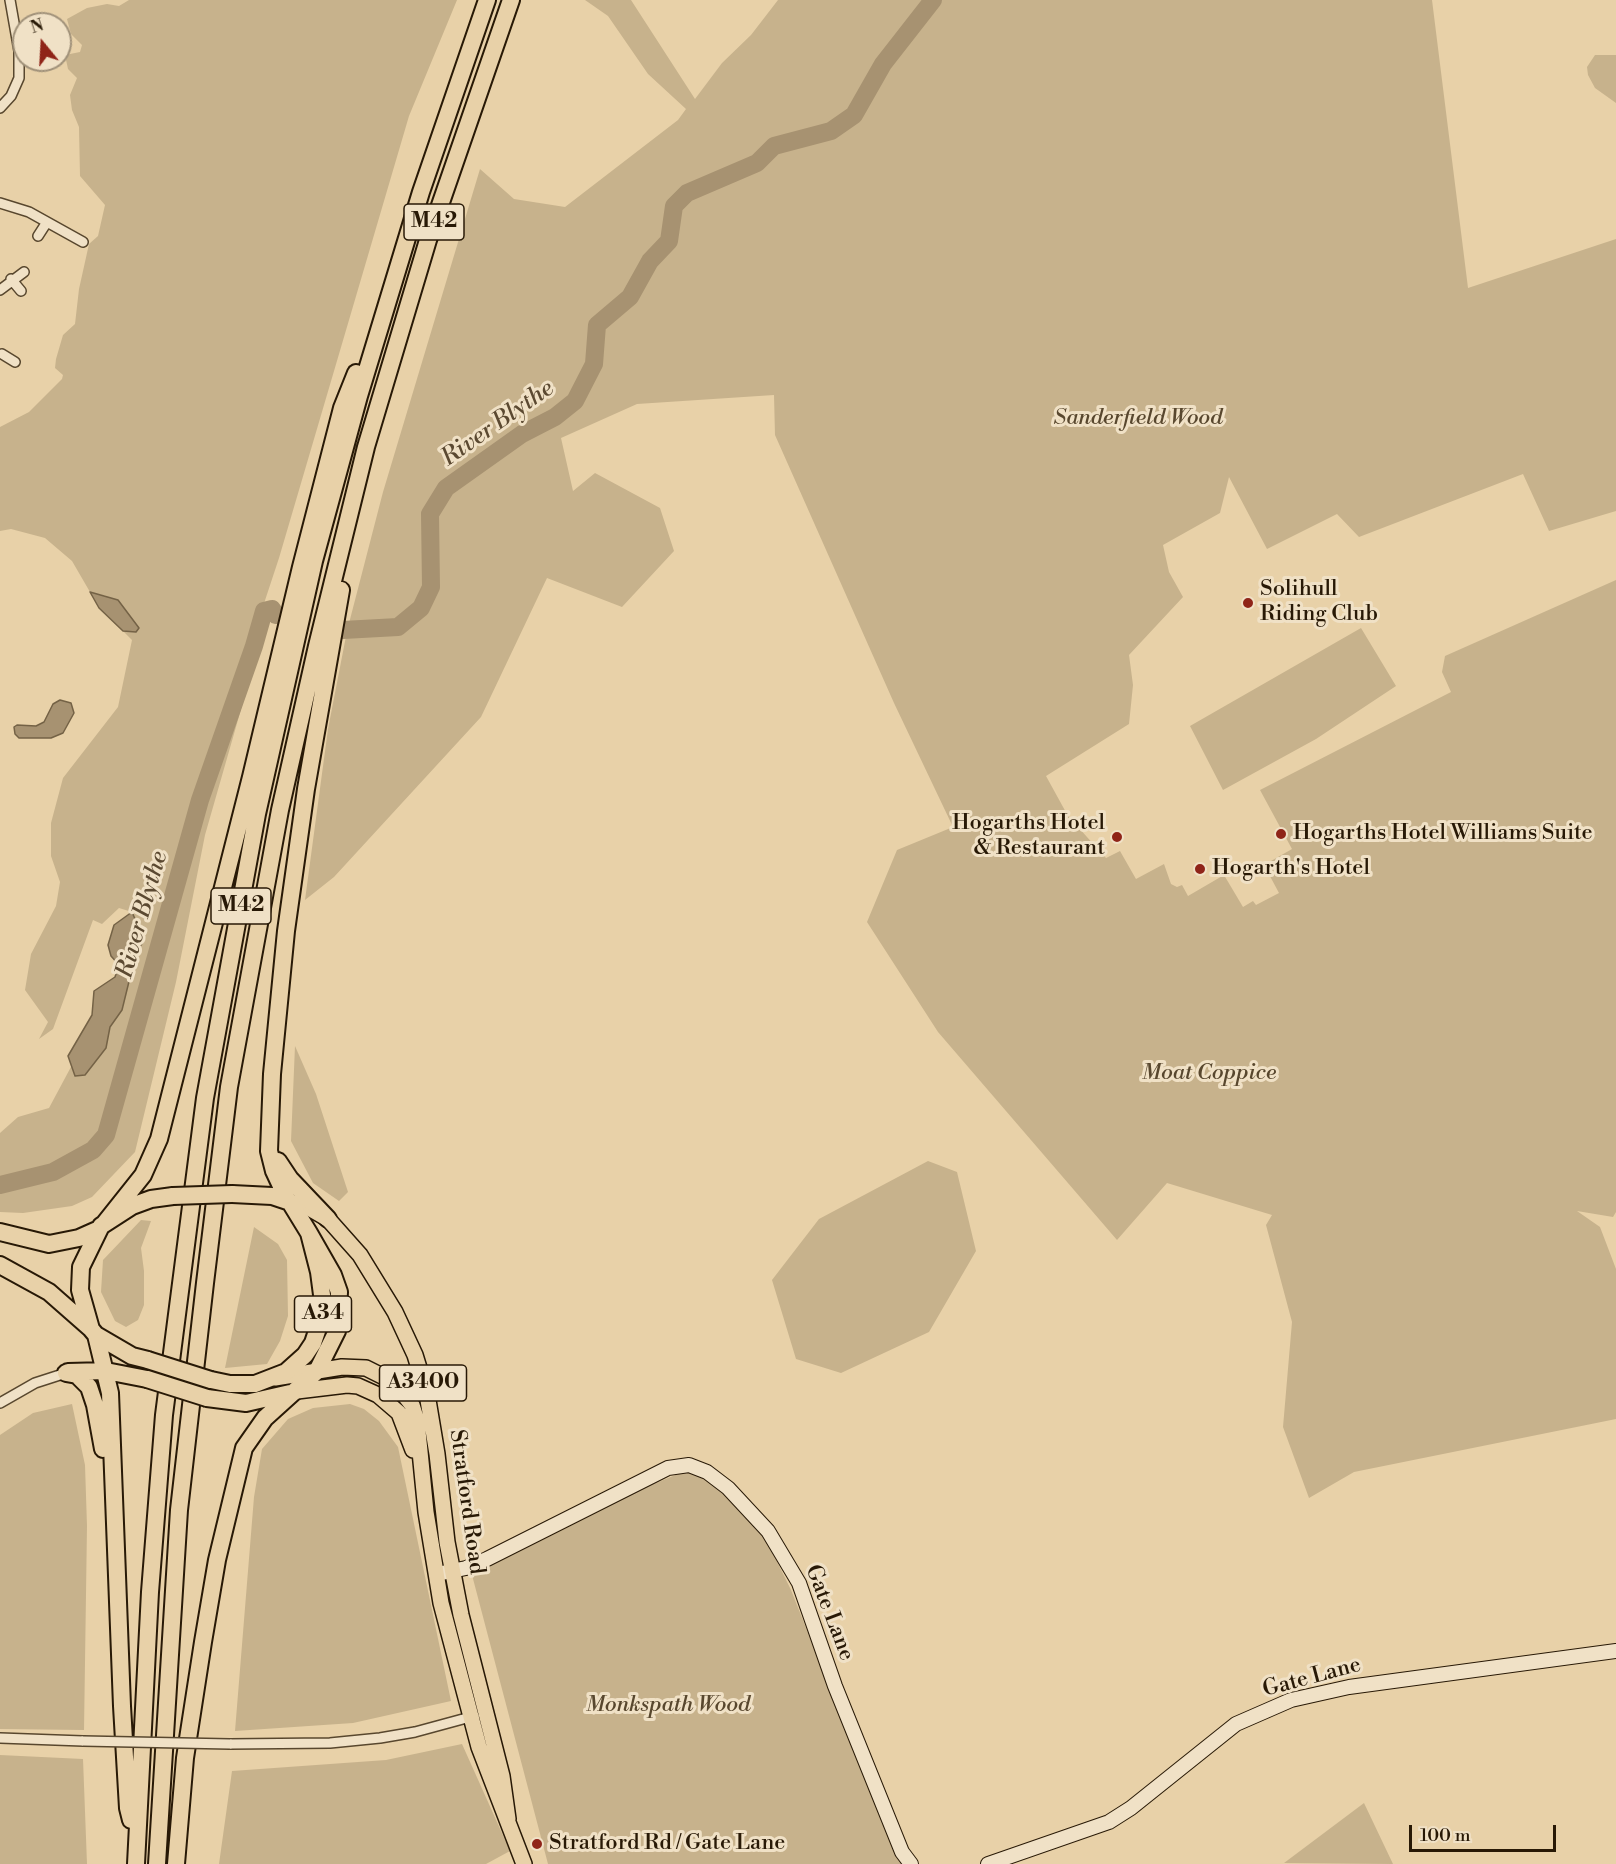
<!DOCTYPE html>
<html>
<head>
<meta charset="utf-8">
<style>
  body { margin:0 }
  #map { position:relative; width:1616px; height:1864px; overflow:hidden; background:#e8d1a8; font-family:"Libre Bodoni",serif }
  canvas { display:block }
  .north { position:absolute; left:12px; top:12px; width:60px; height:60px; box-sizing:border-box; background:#f0e1c6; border:2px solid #a09179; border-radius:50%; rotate:342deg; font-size:16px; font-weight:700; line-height:24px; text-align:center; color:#281906 }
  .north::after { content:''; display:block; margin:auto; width:21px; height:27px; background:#8f2418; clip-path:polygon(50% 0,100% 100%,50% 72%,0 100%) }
  .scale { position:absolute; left:1409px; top:1825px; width:147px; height:27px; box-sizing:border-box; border:3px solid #281906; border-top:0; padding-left:8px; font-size:18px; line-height:21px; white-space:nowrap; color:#281906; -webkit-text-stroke:4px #f0e1c6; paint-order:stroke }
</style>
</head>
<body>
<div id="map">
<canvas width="1616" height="1864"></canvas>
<div class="north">N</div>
<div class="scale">100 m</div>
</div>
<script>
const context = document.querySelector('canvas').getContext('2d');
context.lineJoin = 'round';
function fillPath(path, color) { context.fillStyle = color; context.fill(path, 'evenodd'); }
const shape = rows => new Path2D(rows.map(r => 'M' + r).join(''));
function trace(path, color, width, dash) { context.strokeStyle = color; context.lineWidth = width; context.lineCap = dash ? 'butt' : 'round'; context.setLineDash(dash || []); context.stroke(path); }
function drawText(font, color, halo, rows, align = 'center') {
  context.font = font + ' "Libre Bodoni",serif'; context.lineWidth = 6; context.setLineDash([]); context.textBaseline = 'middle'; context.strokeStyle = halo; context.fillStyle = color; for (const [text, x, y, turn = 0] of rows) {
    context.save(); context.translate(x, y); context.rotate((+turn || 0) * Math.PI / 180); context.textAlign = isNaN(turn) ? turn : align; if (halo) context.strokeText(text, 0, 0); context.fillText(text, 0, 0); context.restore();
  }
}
fillPath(shape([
  [129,0,457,0,409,116,279,558,242,670,250,678,205,835,176,982,135,1152,92,1197,72,1206,23,1213,0,1212,0,1133,18,1117,49,1108,72,1065,75,1076,85,1075,106,1048,110,1027,122,1010,136,953,144,940,132,912,119,908,102,924,93,920,53,1029,39,1039,48,1022,25,990,31,954,56,906,60,882,51,856,51,823,63,778,118,707,132,640,123,631,136,632,106,596,90,592,72,561,45,538,11,529,0,531,0,427,29,412,62,379,63,375,55,368,56,359,63,335,75,324,79,289,89,244,98,236,105,205,80,176,79,127,72,110,70,95,77,78,68,69,65,55,80,52,82,45,71,34,67,19,87,8,107,4,119,6],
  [585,0,631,0,695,99,722,63,751,35,778,0,1432,0,1468,288,1616,239,1616,511,1549,531,1523,474,1359,537,1337,514,1267,549,1229,477,1220,513,1163,545,1169,572,1183,597,1129,655,1133,685,1129,724,1046,776,1068,816,1106,858,1120,851,1136,879,1164,864,1171,884,1177,887,1182,885,1188,896,1224,875,1243,907,1253,901,1256,905,1279,893,1264,865,1292,849,1260,790,1451,692,1442,672,1445,656,1616,580,1616,1212,1613,1217,1577,1211,1600,1227,1616,1269,1616,1419,1354,1472,1309,1498,1283,1427,1292,1322,1266,1225,1272,1215,1167,1183,1117,1240,938,1032,867,922,897,850,953,827,894,703,775,435,774,395,637,404,561,438,573,491,595,473,660,508,674,551,622,607,547,578,481,717,334,877,305,900,328,729,347,631,383,492,480,169,514,199,565,207,678,120,686,109,648,74,608,16],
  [1595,55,1616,55,1616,103,1595,88,1588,75,1587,67],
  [1361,628,1396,686,1316,739,1223,790,1190,726],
  [295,1046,316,1094,348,1192,339,1201,313,1183,291,1141],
  [928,1161,957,1172,976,1251,929,1332,841,1373,796,1359,772,1280,819,1219],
  [141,1220,151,1221,141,1248,144,1271,144,1305,138,1320,126,1327,115,1321,101,1292,103,1260],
  [254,1227,278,1244,287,1260,288,1316,280,1341,267,1364,225,1368],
  [72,1404,85,1465,87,1526,84,1730,0,1729,0,1435,33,1413],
  [350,1404,364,1409,379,1421,398,1447,451,1701,353,1723,235,1731,254,1497,262,1449,288,1419,313,1408],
  [688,1470,716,1484,763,1533,791,1590,891,1842,902,1864,548,1864,472,1575,631,1493],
  [462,1744,510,1851,486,1864,219,1864,232,1771,386,1760],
  [0,1755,83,1759,87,1864,0,1864],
  [1364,1803,1393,1864,1284,1863]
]), '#c7b28c');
const water = shape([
  [90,592,118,600,139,628,136,632,123,631,99,608,90,592],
  [60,700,71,703,74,713,63,733,51,738,19,738,15,734,14,727,17,725,36,726,44,722,53,704,60,700],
  [132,912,144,940,136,953,122,1010,110,1027,106,1048,85,1075,75,1076,68,1056,92,1015,94,991,115,977,119,965,111,956,108,945,114,925,132,912]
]);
fillPath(water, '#a79271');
trace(water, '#746246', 1.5);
trace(shape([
  [343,630,398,627,421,608,431,587,430,514,446,488,522,434,555,417,575,401,594,364,597,325,630,297,650,261,669,241,674,206,687,193,757,163,774,146,831,131,854,115,883,64,933,0],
  [0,1185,53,1172,93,1150,106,1135,200,800,254,646,264,611,272,609,276,615]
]), '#a79271', 18);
const street = shape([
  [0,108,11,96,19,78,19,51,10,0],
  [0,203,29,212,83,242],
  [38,236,47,222],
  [11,279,21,291],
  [0,290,24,272],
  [2,354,15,362],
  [0,1403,35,1383,66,1373],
  [0,1738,83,1741],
  [230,1744,330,1743,380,1738,415,1732,474,1716]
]);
const secondary = shape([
  [442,1573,466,1568,487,1559,668,1468,689,1465,707,1472,728,1488,768,1531,799,1583,835,1686,902,1852,911,1864],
  [988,1864,1109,1822,1131,1808,1236,1724,1291,1700,1349,1687,1616,1651]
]);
const primary = shape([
  [290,1202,309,1208,328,1219,360,1255,395,1312,415,1355,427,1394,437,1454,447,1542,461,1615,502,1776,508,1819],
  [275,1378,342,1367,366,1368,394,1382,412,1405,417,1421,426,1512,441,1603,479,1747,524,1864],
  [297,1391,347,1385,358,1386,378,1395,399,1413,413,1450]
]);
const highway = shape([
  [278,1161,290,1179,328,1219],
  [287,1199,274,1171,269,1151,272,1074,286,931,306,789,341,590],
  [104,1224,143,1175,159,1139,251,777,301,567,342,408,356,373],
  [0,1232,49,1244,79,1238,97,1230],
  [0,1265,49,1292,90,1328],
  [96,1335,110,1393,122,1706,128,1808,131,1820],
  [148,1360,132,1356,96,1335,91,1329,80,1290,81,1267,101,1226,132,1206,151,1199,173,1196],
  [68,1372,106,1371,147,1379],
  [66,1373,77,1375,89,1387,95,1405,103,1449],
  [211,1380,230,1384,255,1384,286,1372,305,1355,313,1343,324,1310,319,1272,309,1233,290,1202,272,1196,232,1194],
  [207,1398,246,1403,290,1393],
  [136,1864,150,1592,164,1415,205,1098,257,814,314,561,359,396,421,192,487,0],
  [157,1864,179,1510,205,1283,229,1087,280,810,317,646,366,447,428,240,511,0],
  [176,1864,185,1758,203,1642,217,1560,244,1448,265,1418,317,1371,337,1331,339,1292,333,1275,309,1233]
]);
trace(street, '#58472e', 12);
trace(secondary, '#281906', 16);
trace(primary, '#281906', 18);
trace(highway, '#281906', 20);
trace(street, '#f0e1c6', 9);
trace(secondary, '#f0e1c6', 14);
trace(primary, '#e8d1a8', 15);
trace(highway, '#e8d1a8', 16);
const streetBridge = shape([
  [83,1741,230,1744]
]);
const highwayBridge = shape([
  [173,1196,232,1194],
  [148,1360,211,1380],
  [147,1379,207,1398]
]);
trace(streetBridge, '#58472e', 12, []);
trace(highwayBridge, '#281906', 20, []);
trace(streetBridge, '#f0e1c6', 9);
trace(highwayBridge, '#e8d1a8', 16);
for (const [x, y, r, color] of [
  [1248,603,6,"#8f2418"],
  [1281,834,6,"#8f2418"],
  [1117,837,6,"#8f2418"],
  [1200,869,6,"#8f2418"],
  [537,1844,6,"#8f2418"]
]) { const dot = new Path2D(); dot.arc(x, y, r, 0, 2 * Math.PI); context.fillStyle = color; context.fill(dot); trace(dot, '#f0e1c6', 2); }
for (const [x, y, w] of [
  [434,222,60],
  [241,906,60],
  [323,1314,57],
  [423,1383,87]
]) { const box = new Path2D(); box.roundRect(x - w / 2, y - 18, w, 36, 4.5); context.fillStyle = '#f0e1c6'; context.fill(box); trace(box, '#281906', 1.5); }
drawText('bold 21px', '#281906', null, [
  ["M42",434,222],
  ["M42",241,906],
  ["A34",323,1314],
  ["A3400",423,1383]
]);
drawText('italic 22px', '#58472e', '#f0e1c6', [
  ["Sanderfield Wood",1138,419],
  ["Moat Coppice",1209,1074],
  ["Monkspath Wood",668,1706]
]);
drawText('22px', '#281906', '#f0e1c6', [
  ["Solihull",1260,590],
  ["Riding Club",1260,615],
  ["Hogarths Hotel",1105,824,"right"],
  ["& Restaurant",1105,849,"right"],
  ["Hogarths Hotel Williams Suite",1293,834],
  ["Hogarth's Hotel",1212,869],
  ["Stratford Rd / Gate Lane",549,1844]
], 'left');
drawText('22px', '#281906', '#f0e1c6', [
  ["Stratford Road",466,1502,82],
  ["Gate Lane",829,1613,69],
  ["Gate Lane",1312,1678,-15]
]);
drawText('italic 24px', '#5b4931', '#f0e1c6', [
  ["River Blythe",498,424,-35],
  ["River Blythe",143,915,-74]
]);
</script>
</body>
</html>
